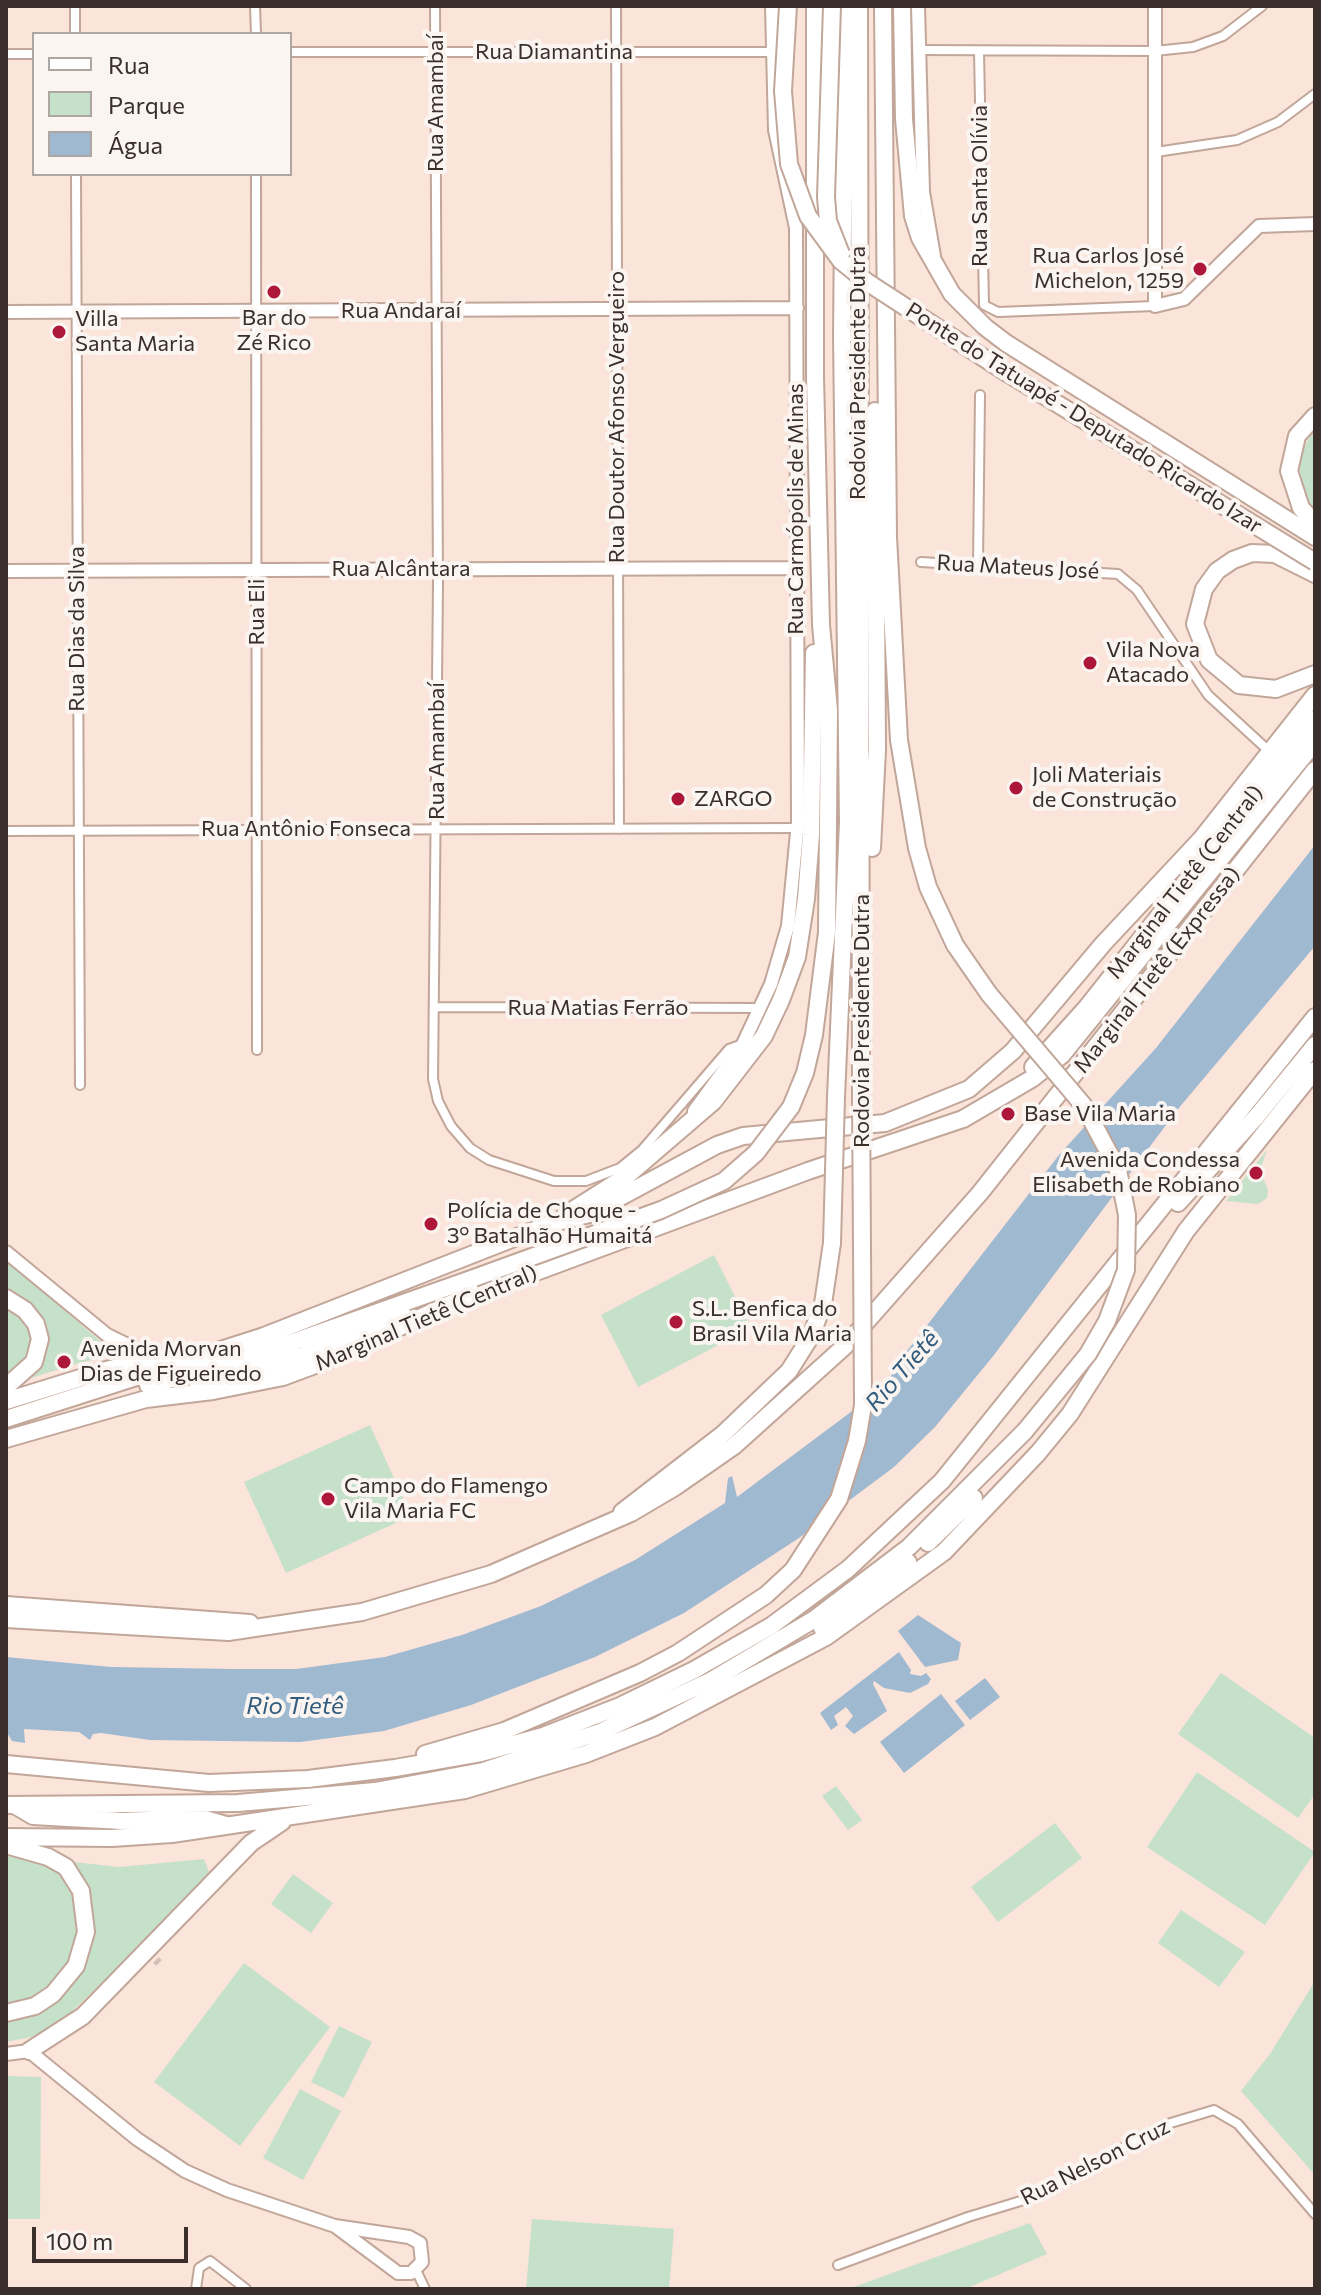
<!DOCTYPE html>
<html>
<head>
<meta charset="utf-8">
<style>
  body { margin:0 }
  #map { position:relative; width:1321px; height:2295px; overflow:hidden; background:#fbe4d9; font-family:Commissioner,sans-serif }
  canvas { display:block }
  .frame { position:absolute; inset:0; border:8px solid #3a2f2a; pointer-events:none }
  .legend { position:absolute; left:32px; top:32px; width:260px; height:144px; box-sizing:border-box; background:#fbf5f2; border:2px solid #aea6a2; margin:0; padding:10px 14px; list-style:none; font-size:24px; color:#3a2f2a }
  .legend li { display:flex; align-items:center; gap:16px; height:40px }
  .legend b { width:40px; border:2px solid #aea6a2 }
  .scale { position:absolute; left:32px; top:2227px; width:156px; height:36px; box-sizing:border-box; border:4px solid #3a2f2a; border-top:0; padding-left:10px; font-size:24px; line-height:28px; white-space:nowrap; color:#3a2f2a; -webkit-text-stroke:6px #fbf5f2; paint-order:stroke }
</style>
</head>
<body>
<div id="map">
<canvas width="1321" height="2295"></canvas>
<div class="frame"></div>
<ul class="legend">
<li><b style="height:10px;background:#fff"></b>Rua</li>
<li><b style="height:22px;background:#c6e1ca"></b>Parque</li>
<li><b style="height:22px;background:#9fb9d1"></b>Água</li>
</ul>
<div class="scale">100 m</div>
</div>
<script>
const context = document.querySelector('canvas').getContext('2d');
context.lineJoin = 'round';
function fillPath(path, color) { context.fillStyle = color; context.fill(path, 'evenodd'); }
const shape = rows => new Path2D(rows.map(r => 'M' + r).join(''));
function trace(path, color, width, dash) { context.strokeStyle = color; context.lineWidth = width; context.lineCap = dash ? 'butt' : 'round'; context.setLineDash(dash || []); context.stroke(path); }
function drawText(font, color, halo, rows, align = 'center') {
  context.font = font + ' Commissioner,sans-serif'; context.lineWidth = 8; context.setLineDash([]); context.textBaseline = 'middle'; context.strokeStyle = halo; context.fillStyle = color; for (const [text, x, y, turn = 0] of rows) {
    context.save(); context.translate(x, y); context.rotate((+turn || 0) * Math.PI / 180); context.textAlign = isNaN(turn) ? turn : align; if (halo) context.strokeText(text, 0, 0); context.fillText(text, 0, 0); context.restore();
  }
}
fillPath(shape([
  [1315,427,1315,514,1304,497,1299,475,1301,453],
  [1267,1150,1260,1170,1268,1190,1267,1198,1258,1204,1226,1201],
  [714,1255,751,1328,638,1387,601,1315],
  [6,1260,99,1340,133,1353,82,1362,6,1386],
  [370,1425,411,1516,286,1573,244,1482],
  [1221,1673,1315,1738,1315,1794,1298,1818,1178,1734],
  [1197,1772,1315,1852,1265,1925,1147,1847],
  [836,1786,862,1820,848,1830,822,1796],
  [1055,1823,1082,1858,998,1922,971,1887],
  [6,1852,62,1870,74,1862,119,1867,204,1859,211,1877,63,2020,36,2036,6,2042],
  [293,1874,333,1903,311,1933,271,1904],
  [1181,1910,1245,1952,1219,1987,1158,1943],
  [244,1963,330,2027,240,2146,154,2082],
  [1315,1981,1315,2175,1241,2091,1270,2054],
  [339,2026,372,2042,344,2098,311,2082],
  [6,2076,41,2077,40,2219,6,2219],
  [300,2089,341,2111,303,2180,263,2158],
  [532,2219,674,2229,669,2289,526,2289],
  [1030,2223,1047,2254,965,2289,848,2289]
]), '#c6e1ca');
fillPath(shape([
  [1315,845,1315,946,1178,1109,994,1355,935,1427,894,1467,799,1538,684,1613,595,1657,471,1705,384,1731,300,1742,150,1740,101,1733,93,1734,90,1740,79,1732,24,1729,25,1743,12,1741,6,1731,6,1657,111,1667,235,1669,296,1669,385,1657,462,1635,541,1606,635,1560,725,1503,728,1478,732,1476,737,1497,887,1385,897,1364,1059,1155,1156,1048],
  [918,1615,961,1643,958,1660,925,1667,898,1631],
  [899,1652,911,1670,910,1674,921,1676,926,1673,931,1679,928,1684,910,1693,884,1688,874,1681,873,1684,887,1711,854,1734,845,1726,853,1716,846,1707,834,1716,838,1725,831,1730,820,1713],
  [985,1678,1000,1697,970,1720,955,1701],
  [941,1694,965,1725,904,1773,880,1742]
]), '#9fb9d1');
trace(shape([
  [156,1960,159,1963]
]), '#d4c0b6', 8, [8, 4]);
const street = shape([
  [75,6,75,34],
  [255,6,256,34],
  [435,6,438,583,433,1079,438,1101,451,1126,470,1148,489,1160,554,1181,586,1181,620,1168,642,1150,729,1049,743,1044],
  [616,6,619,829],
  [919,50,1155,51,1193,47,1223,36,1262,6],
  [979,51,984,305,998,312,1155,306],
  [290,52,770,52],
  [6,54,34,54],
  [1156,152,1237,140,1278,122,1315,94],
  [76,174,80,1085],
  [256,174,257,1050],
  [921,562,1118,574,1137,590,1208,695,1270,752],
  [978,565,980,395],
  [6,831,798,828],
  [436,1007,760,1008],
  [838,2265,968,2217,1037,2196,1164,2125,1214,2110,1238,2124,1315,2214],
  [416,2270,425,2289],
  [196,2289,199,2268,210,2261,246,2289]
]);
const secondary = shape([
  [918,6,923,192,934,256],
  [1155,6,1155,306,1184,299,1259,226,1315,224],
  [6,312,797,308],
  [6,571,796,568],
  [694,1111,743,1044,771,984,788,926,798,822,796,228,775,130,772,6],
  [6,1252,107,1335,155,1358],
  [6,2054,29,2051,137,2139,185,2171,227,2190,335,2226,398,2273,411,2273,422,2262,420,2243,409,2237,335,2226]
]);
const highway = shape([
  [859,6,861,1090],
  [883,6,888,537,899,740,917,848,928,887,955,945],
  [902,6,904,119,913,216,920,238,952,294,985,327,1006,343,1315,537],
  [1315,416,1297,436,1289,471,1301,508,1315,523],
  [1315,574,1275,554,1252,553,1233,560,1217,571,1204,589,1195,624,1209,660,1239,685,1276,689,1315,674],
  [872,848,877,750,875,411],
  [814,1035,827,932,829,710,821,625,815,377,815,6],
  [1033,1067,1087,1007,1315,719],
  [836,1097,848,822,842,336,845,6],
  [1178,1203,1257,1116,1315,1045],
  [565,1215,628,1175,713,1102,764,1036,781,1000,797,957,806,899,811,835,814,653],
  [6,1298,25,1310,36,1324,40,1339,34,1362,6,1387],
  [198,1384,302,1356,402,1312],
  [148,1385,228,1365,474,1278],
  [6,1401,106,1370,155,1358,185,1355],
  [6,1419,264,1336,550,1224,589,1214,717,1145,743,1136,885,1123,969,1089,1013,1051,1103,944,1202,838,1315,695],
  [6,1439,146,1399,213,1391,283,1377,326,1361,450,1304,808,1171,963,1119,1033,1078,1062,1055,1315,742],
  [622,1512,723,1434,789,1371,811,1336,823,1304,832,1243],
  [928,1543,974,1498],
  [6,1605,250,1623],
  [6,1619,228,1632,362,1612,491,1574,631,1513,675,1487,734,1446,845,1346,980,1193,1315,770],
  [822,1628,908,1562],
  [425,1754,504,1731,640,1673,678,1653,766,1595,793,1570,839,1499,857,1441,863,1405],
  [6,1764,209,1783,308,1779,395,1768,481,1753,543,1736,620,1706,694,1670,771,1626,848,1569,942,1481,1315,1017],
  [6,1805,238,1803,375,1791,483,1771,600,1732,712,1680,813,1620,909,1547,1025,1431],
  [16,1806,33,1816,122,1821,201,1818,226,1825],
  [6,1837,112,1838,172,1834,465,1790,586,1754,655,1727,826,1637,944,1552,1038,1453,1070,1414,1186,1231,1315,1070],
  [6,1845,48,1857,66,1867,81,1891,86,1932,76,1966,53,1994,35,2006,6,2013],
  [29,2051,83,2016,251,1843,282,1822]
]);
trace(street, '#c1a699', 12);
trace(secondary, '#c1a699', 16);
trace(highway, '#c1a699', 20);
trace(street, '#fff', 8);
trace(secondary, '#fff', 12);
trace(highway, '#fff', 16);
const highwayBridge = shape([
  [788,6,783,91,789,164,808,216,841,261,867,282,1004,371,1315,562],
  [832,6,826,197,828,221,841,254],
  [955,945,989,994,1084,1106,1118,1170,1127,1215,1126,1270,1107,1321,1088,1354,1025,1431],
  [861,1090,863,1405],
  [832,1243,836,1097],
  [474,1278,661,1210,724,1181,756,1153,791,1107,805,1073,814,1035]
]);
trace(highwayBridge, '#c1a699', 20, []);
trace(highwayBridge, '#fff', 16);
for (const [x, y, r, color] of [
  [1200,269,8,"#ad183a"],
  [274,292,8,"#ad183a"],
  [59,332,8,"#ad183a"],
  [1090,663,8,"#ad183a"],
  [1016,788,8,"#ad183a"],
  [678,799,8,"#ad183a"],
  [1008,1114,8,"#ad183a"],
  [1256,1173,8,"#ad183a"],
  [431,1224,8,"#ad183a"],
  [676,1322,8,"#ad183a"],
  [64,1362,8,"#ad183a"],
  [328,1499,8,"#ad183a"]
]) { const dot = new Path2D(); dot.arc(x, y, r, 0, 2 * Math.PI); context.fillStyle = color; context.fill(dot); trace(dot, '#fbf5f2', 3); }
drawText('22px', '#3a2f2a', '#fbf5f2', [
  ["Rua Diamantina",554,52],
  ["Rua Amambaí",436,103,-90],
  ["Rua Santa Olívia",980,186,-90],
  ["Rua Andaraí",401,311],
  ["Rodovia Presidente Dutra",858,373,-90],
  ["Rua Doutor Afonso Vergueiro",617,417,-90],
  ["Ponte do Tatuapé - Deputado Ricardo Izar",1084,418,32],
  ["Rua Carmópolis de Minas",796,509,-90],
  ["Rua Mateus José",1018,567,3],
  ["Rua Alcântara",401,569],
  ["Rua Eli",257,612,-90],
  ["Rua Dias da Silva",77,629,-90],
  ["Rua Amambaí",437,751,-90],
  ["Rua Antônio Fonseca",306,829],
  ["Marginal Tietê (Central)",1185,882,-52],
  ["Marginal Tietê (Expressa)",1157,970,-52],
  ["Rua Matias Ferrão",598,1008],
  ["Rodovia Presidente Dutra",862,1021,-90],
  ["Marginal Tietê (Central)",426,1318,-23],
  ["Rua Nelson Cruz",1095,2162,-27]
]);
drawText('22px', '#3a2f2a', '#fbf5f2', [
  ["Rua Carlos José",1184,256,"right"],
  ["Michelon, 1259",1184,281,"right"],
  ["Bar do",274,318,"center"],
  ["Zé Rico",274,343,"center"],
  ["Villa",75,319],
  ["Santa Maria",75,344],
  ["Vila Nova",1106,650],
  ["Atacado",1106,675],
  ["Joli Materiais",1032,775],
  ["de Construção",1032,800],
  ["ZARGO",694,799],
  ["Base Vila Maria",1024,1114],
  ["Avenida Condessa",1240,1160,"right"],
  ["Elisabeth de Robiano",1240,1185,"right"],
  ["Polícia de Choque -",447,1211],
  ["3º Batalhão Humaitá",447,1236],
  ["S.L. Benfica do",692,1309],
  ["Brasil Vila Maria",692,1334],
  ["Avenida Morvan",80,1349],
  ["Dias de Figueiredo",80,1374],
  ["Campo do Flamengo",344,1486],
  ["Vila Maria FC",344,1511]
], 'left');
drawText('italic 24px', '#315c7e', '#fbf5f2', [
  ["Rio Tietê",902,1371,-49],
  ["Rio Tietê",295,1706]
]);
</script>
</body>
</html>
